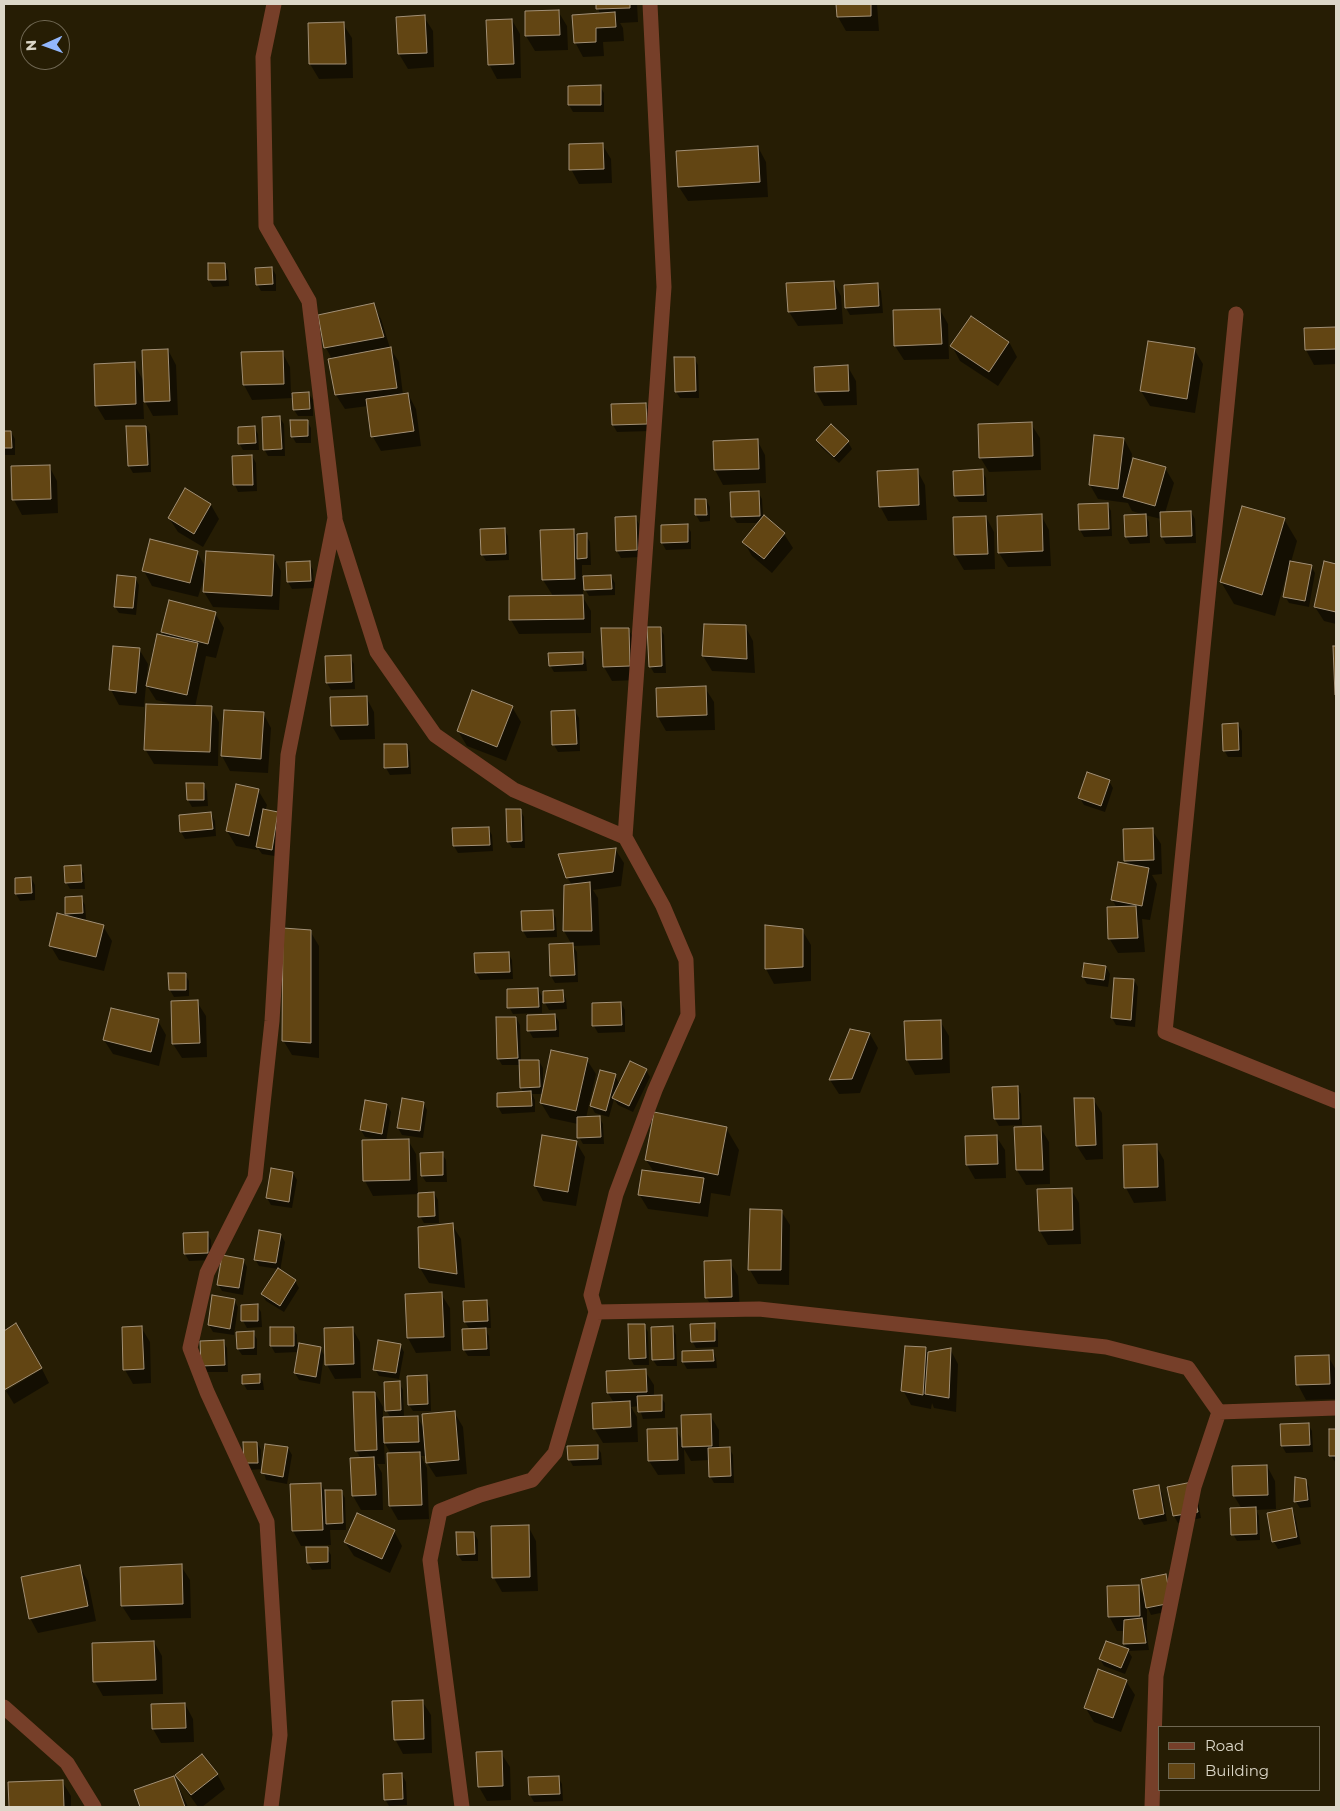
<!DOCTYPE html>
<html>
<head>
<meta charset="utf-8">
<style>
  body { margin:0 }
  #map { position:relative; width:1340px; height:1811px; overflow:hidden; background:#261d04; font-family:Montserrat,sans-serif }
  canvas { display:block }
  .frame { position:absolute; inset:0; border:5px solid #dcd7c8; pointer-events:none }
  .legend { position:absolute; left:1158px; top:1726px; width:162px; height:65px; box-sizing:border-box; background:#261d04; border:1px solid #6f6752; margin:0; padding:6px 9px; list-style:none; font-size:15px; color:#dcd7c8 }
  .legend li { display:flex; align-items:center; gap:10px; height:25px }
  .legend b { width:25px; border:1px solid #6f6752 }
  .north { position:absolute; left:20px; top:20px; width:50px; height:50px; box-sizing:border-box; background:#261d04; border:1px solid #6f6752; border-radius:50%; rotate:268deg; font-size:14px; font-weight:700; line-height:20px; text-align:center; color:#dcd7c8 }
  .north::after { content:''; display:block; margin:auto; width:18px; height:22px; background:#92b7fd; clip-path:polygon(50% 0,100% 100%,50% 72%,0 100%) }
</style>
</head>
<body>
<div id="map">
<canvas width="1340" height="1811"></canvas>
<div class="frame"></div>
<ul class="legend">
<li><b style="height:6px;background:#763f29"></b>Road</li>
<li><b style="height:14px;background:#624513"></b>Building</li>
</ul>
<div class="north">N</div>
</div>
<script>
const context = document.querySelector('canvas').getContext('2d');
context.lineJoin = 'round';
function fillPath(path, color) { context.fillStyle = color; context.fill(path, 'evenodd'); }
const shape = rows => new Path2D(rows.map(r => 'M' + r).join(''));
function trace(path, color, width, dash) { context.strokeStyle = color; context.lineWidth = width; context.lineCap = dash ? 'butt' : 'round'; context.setLineDash(dash || []); context.stroke(path); }
fillPath(shape([
  [597,4,637,4,638,22,620,23,623,28,624,41,603,42,604,56,583,57,575,42,600,15],
  [838,4,877,4,879,31,846,31,838,17],
  [558,11,567,26,568,50,535,51,526,36,526,12],
  [424,17,433,31,434,67,408,69,399,54,397,18],
  [512,20,520,34,521,78,497,79,489,64],
  [309,24,343,24,352,38,353,78,319,79,310,64],
  [600,86,604,93,604,112,573,112,569,105,569,87],
  [602,144,611,159,612,183,579,184,571,169],
  [758,147,766,162,768,197,688,201,679,187],
  [224,264,228,271,229,286,213,287,209,280],
  [272,268,276,275,276,291,261,291,257,284],
  [833,282,841,296,843,324,798,326,789,312],
  [877,285,881,291,883,313,850,315,846,308],
  [373,305,381,319,390,348,399,362,403,395,408,394,416,409,421,446,381,451,373,437,368,406,345,409,336,395,332,359,326,348,320,316],
  [940,310,948,324,949,359,904,360,895,346],
  [1336,328,1336,364,1314,365,1306,350,1305,329],
  [1009,342,1017,357,998,386,960,361,952,346],
  [1194,349,1203,364,1195,413,1150,406,1141,391],
  [168,350,176,365,178,415,153,416,143,398,144,419,105,420,96,405,134,364,144,382],
  [282,352,290,367,291,394,309,394,313,400,313,416,298,416,294,410,293,398,252,400,244,385],
  [694,358,698,365,699,398,680,398,676,392],
  [848,367,856,381,857,405,824,406,816,392],
  [646,404,650,411,650,431,617,432,613,425,613,405],
  [280,418,284,424,285,456,268,456,264,449],
  [307,421,311,428,311,443,296,443,292,436],
  [1031,424,1040,438,1041,470,989,472,980,457],
  [146,427,150,434,151,472,133,473,129,466],
  [254,427,258,434,259,450,243,450,239,443],
  [11,432,15,439,15,455,4,455,4,433],
  [1124,439,1132,454,1130,467,1165,468,1174,483,1165,513,1191,512,1195,519,1196,543,1166,544,1162,537,1161,519,1145,515,1149,522,1150,543,1130,544,1126,537,1144,515,1132,511,1128,503,1098,499,1090,485],
  [757,440,765,455,766,483,723,485,715,470,714,442],
  [817,440,848,442,852,449,839,463,821,447],
  [252,456,256,463,257,491,238,492,235,485,234,457],
  [49,466,57,481,58,513,22,515,14,500,12,468],
  [917,470,925,485,927,520,888,521,880,506],
  [982,471,986,478,987,502,959,502,955,496],
  [758,492,762,499,763,516,784,534,793,548,772,573,752,556,744,542,759,523,737,523,733,517],
  [706,500,710,507,710,521,700,522,696,515],
  [211,505,219,519,203,547,178,532,169,518],
  [1108,505,1111,511,1112,536,1084,537,1080,530],
  [1041,515,1049,530,1051,566,1008,567,999,553],
  [635,517,639,524,640,557,621,558,617,551],
  [986,517,994,532,995,569,964,570,955,555,954,518],
  [1284,519,1297,541,1291,562,1311,566,1315,573,1309,607,1289,603,1285,596,1289,574,1287,573,1275,616,1234,604,1221,582],
  [687,525,691,532,691,549,666,550,662,543],
  [504,529,508,536,509,560,486,561,482,554],
  [573,530,578,539,586,535,590,542,591,565,582,565,582,577,611,576,615,583,615,595,589,596,583,586,583,594,581,594,591,611,591,633,519,634,511,620,553,596,543,580,541,532],
  [197,552,206,568,273,556,281,571,279,610,213,607,204,592,206,572,198,597,152,586,144,571],
  [309,563,313,570,314,588,292,589,288,582],
  [1325,563,1336,565,1336,624,1324,621,1315,607],
  [135,578,139,585,136,615,119,613,115,607],
  [215,613,224,628,216,658,206,656,195,707,211,707,219,722,218,766,154,764,145,749,176,705,156,700,146,684,165,637,162,632],
  [705,626,745,626,753,641,755,673,712,671,703,656],
  [660,628,664,635,666,673,654,673,650,666],
  [628,629,637,643,638,680,612,681,604,667],
  [139,649,148,664,144,707,119,705,111,690],
  [582,653,586,660,587,671,554,672,550,665],
  [350,657,354,664,355,689,331,690,327,683],
  [705,688,714,702,715,730,666,731,658,717],
  [366,697,374,712,375,739,340,740,332,726],
  [512,707,521,722,506,761,467,746,458,731],
  [225,711,263,713,271,728,268,773,230,771,222,756],
  [575,711,579,718,580,751,558,752,554,745,552,712],
  [1238,724,1242,731,1242,757,1228,757,1224,750],
  [406,745,410,752,411,774,390,775,386,768],
  [1109,781,1113,788,1105,812,1084,805,1080,798],
  [203,784,207,791,208,806,192,807,188,800],
  [258,790,267,805,265,811,277,813,275,856,262,854,257,847,257,850,236,846,227,831],
  [520,810,524,817,525,848,512,848,508,841],
  [211,814,215,821,216,836,185,839,181,832],
  [488,828,492,835,493,851,458,853,454,846],
  [1152,830,1161,844,1162,874,1152,875,1157,884,1150,920,1142,919,1145,952,1118,953,1109,938,1117,908,1112,899,1128,865,1126,861],
  [615,849,624,863,621,886,593,890,598,898,600,945,573,946,577,952,578,982,555,983,551,976,572,945,564,931,566,886,572,885,567,877],
  [80,867,84,874,85,889,70,889,66,882],
  [31,878,35,885,35,900,20,901,16,894],
  [81,898,85,905,86,919,81,919,103,926,112,941,104,971,59,960,50,945,69,918,67,913],
  [552,911,556,918,557,937,527,938,523,931],
  [766,926,802,930,811,945,811,981,774,984,766,969],
  [310,931,319,946,319,1058,292,1055,283,1040],
  [508,953,512,960,513,979,480,980,476,973],
  [1085,964,1106,967,1110,974,1108,987,1087,984,1083,977],
  [185,974,189,981,189,996,174,997,170,990],
  [1115,979,1134,980,1138,987,1135,1027,1116,1025,1112,1018],
  [538,989,542,996,542,1013,513,1014,509,1007],
  [562,992,566,999,567,1009,549,1010,545,1003],
  [197,1002,206,1016,207,1057,182,1058,173,1044],
  [621,1003,625,1010,625,1032,598,1033,594,1026,593,1004],
  [555,1015,559,1022,559,1037,533,1038,529,1031],
  [516,1018,520,1025,521,1062,539,1061,543,1068,543,1089,587,1060,596,1074,586,1118,599,1117,603,1124,604,1144,583,1144,579,1137,578,1124,550,1118,541,1103,543,1094,532,1094,535,1100,535,1112,502,1114,498,1107,524,1093,521,1088,520,1065,502,1065,498,1058],
  [158,1021,166,1035,159,1066,113,1054,104,1040],
  [940,1021,949,1036,950,1073,915,1075,907,1060,906,1023],
  [870,1034,878,1048,860,1093,839,1094,830,1080],
  [646,1070,650,1077,633,1112,618,1105,614,1099,609,1117,595,1113,591,1106,615,1076,620,1085],
  [994,1088,1017,1088,1021,1094,1022,1125,999,1126,995,1119],
  [1093,1099,1102,1113,1103,1159,1086,1160,1077,1146],
  [423,1103,427,1110,423,1138,402,1135,398,1128],
  [387,1105,391,1112,386,1141,408,1140,416,1154,418,1194,434,1193,438,1200,439,1223,424,1223,420,1216,419,1194,373,1196,365,1181,363,1141,381,1140,365,1137,361,1130],
  [1040,1127,1049,1142,1050,1184,1026,1185,1017,1170,1016,1128],
  [726,1128,739,1150,730,1196,711,1193,708,1217,648,1209,639,1194,654,1172,646,1160],
  [996,1136,1005,1150,1006,1178,975,1179,967,1165],
  [543,1137,576,1142,585,1157,576,1206,543,1201,535,1186],
  [1156,1146,1164,1160,1166,1201,1134,1203,1126,1188,1124,1147],
  [442,1154,446,1160,447,1182,426,1182,422,1176],
  [293,1173,297,1180,292,1208,271,1205,267,1198],
  [1071,1189,1079,1203,1081,1244,1048,1245,1040,1231],
  [781,1211,790,1225,789,1285,758,1284,750,1270],
  [452,1225,461,1239,465,1288,429,1283,420,1268],
  [207,1233,211,1240,212,1260,189,1261,185,1254,185,1234],
  [281,1235,285,1242,280,1271,295,1281,299,1288,284,1312,266,1301,262,1294,278,1269,259,1266,255,1259],
  [243,1260,247,1267,243,1295,222,1291,218,1284],
  [730,1262,738,1276,740,1311,715,1312,706,1297],
  [441,1294,450,1308,451,1351,416,1353,408,1338],
  [234,1300,238,1307,234,1335,213,1332,209,1325],
  [486,1301,490,1308,491,1328,484,1328,489,1336,490,1356,468,1356,464,1350,470,1330,465,1322],
  [257,1305,261,1312,262,1327,247,1328,243,1321],
  [16,1325,5,1388,4,1332],
  [644,1325,648,1332,649,1365,634,1365,630,1358],
  [714,1325,718,1331,718,1347,696,1348,692,1341],
  [141,1327,150,1342,151,1383,133,1384,125,1370],
  [293,1328,297,1335,297,1344,320,1348,324,1355,320,1384,299,1380,295,1373,298,1352,275,1353,271,1346,271,1329],
  [352,1328,360,1342,361,1378,335,1379,327,1365],
  [672,1328,676,1335,677,1366,657,1366,653,1360],
  [253,1333,257,1339,257,1355,242,1355,238,1349],
  [223,1341,227,1348,228,1372,206,1372,202,1366],
  [400,1345,404,1352,399,1379,379,1376,375,1369],
  [926,1349,928,1353,950,1349,958,1364,956,1412,934,1408,932,1403,931,1409,911,1405,903,1390],
  [712,1351,716,1358,717,1368,687,1369,683,1362],
  [1328,1356,1336,1370,1336,1399,1306,1400,1298,1385,1297,1357],
  [42,1369,49,1383,14,1404,6,1391],
  [645,1371,654,1385,654,1397,661,1397,665,1403,665,1418,643,1419,639,1406,631,1407,637,1417,638,1442,603,1443,594,1428,614,1403,608,1393],
  [259,1375,263,1382,264,1390,247,1390,243,1383],
  [426,1376,430,1383,431,1411,413,1411,409,1405],
  [399,1383,403,1390,404,1417,417,1417,425,1430,454,1412,463,1427,467,1474,436,1477,427,1463,427,1456,421,1456,427,1468,429,1519,398,1520,390,1506,391,1454,384,1442,385,1464,377,1464,382,1473,383,1510,361,1510,353,1496,361,1459,356,1450,375,1393,383,1407,383,1418,391,1418,386,1410],
  [710,1415,719,1430,719,1449,729,1448,733,1455,734,1483,714,1483,710,1476,710,1460,691,1461,684,1449,685,1474,658,1475,649,1461,676,1430,683,1442],
  [1308,1424,1312,1431,1313,1452,1286,1453,1282,1446],
  [1330,1430,1336,1430,1336,1463,1331,1456],
  [257,1443,261,1450,261,1469,288,1448,292,1455,287,1484,266,1480,263,1469,249,1470,245,1463],
  [597,1446,601,1453,602,1465,573,1466,569,1459],
  [1267,1466,1275,1481,1276,1509,1256,1510,1259,1516,1260,1540,1237,1541,1233,1534,1242,1509,1234,1496,1233,1467],
  [1305,1480,1309,1487,1311,1507,1300,1508,1296,1502],
  [321,1484,325,1492,341,1491,345,1498,346,1530,330,1530,331,1545,301,1546,293,1531,291,1485],
  [1158,1486,1162,1493,1167,1521,1144,1525,1140,1518],
  [1169,1488,1196,1490,1201,1518,1178,1523,1174,1516],
  [1291,1509,1295,1516,1301,1544,1278,1549,1274,1542],
  [528,1526,536,1541,538,1591,502,1592,494,1578],
  [394,1531,402,1546,390,1573,354,1556,345,1542],
  [474,1533,478,1540,478,1561,462,1561,458,1555],
  [327,1548,331,1555,331,1569,312,1570,308,1563],
  [79,1566,88,1581,96,1621,38,1633,30,1618],
  [181,1566,190,1580,191,1618,131,1620,122,1606],
  [1165,1575,1169,1582,1174,1610,1151,1615,1147,1606,1147,1630,1146,1630,1149,1650,1128,1651,1132,1657,1125,1674,1104,1666,1100,1659,1128,1650,1124,1644,1125,1631,1117,1631,1109,1616,1138,1586,1146,1600],
  [154,1642,162,1656,163,1694,103,1696,95,1682],
  [1126,1681,1135,1695,1121,1732,1094,1722,1085,1707],
  [422,1701,431,1715,432,1753,403,1754,395,1739],
  [185,1704,193,1719,194,1742,161,1743,153,1729],
  [501,1753,510,1767,511,1800,487,1801,479,1787],
  [217,1774,225,1789,202,1807,198,1807,176,1776],
  [402,1775,406,1782,407,1805,389,1806,385,1799],
  [174,1777,188,1807,141,1807,136,1791],
  [558,1777,562,1784,563,1801,534,1802,530,1795,530,1778],
  [62,1781,71,1796,71,1807,11,1807,10,1783]
]), '#0007');
const building = shape([
  [596,4,630,4,630,8,596,9,596,4],
  [836,4,871,4,871,16,837,17,836,4],
  [559,10,560,35,525,36,525,11,559,10],
  [615,12,616,27,596,28,596,42,574,43,572,15,615,12],
  [425,15,427,53,398,54,396,17,425,15],
  [512,19,514,64,488,65,486,20,512,19],
  [344,22,346,64,309,64,308,23,344,22],
  [601,85,601,105,568,105,568,86,601,85],
  [603,143,604,169,569,170,569,144,603,143],
  [758,146,760,182,678,187,676,151,758,146],
  [208,263,225,263,226,280,208,280,208,263],
  [272,267,273,284,256,285,255,268,272,267],
  [834,281,836,309,788,312,786,283,834,281],
  [878,283,879,306,845,308,844,285,878,283],
  [374,303,384,337,324,348,318,315,374,303],
  [940,309,942,344,894,346,893,310,940,309],
  [971,316,1009,342,989,372,950,346,971,316],
  [1336,327,1336,349,1305,350,1304,328,1336,327],
  [1148,341,1195,348,1187,399,1140,391,1148,341],
  [391,347,397,388,335,395,328,359,391,347],
  [168,349,170,401,144,402,142,350,168,349],
  [283,351,284,384,243,385,241,352,283,351],
  [674,357,695,357,696,391,675,392,674,357],
  [135,362,136,404,95,406,94,364,135,362],
  [848,365,849,391,815,392,814,367,848,365],
  [309,392,310,409,293,410,292,393,309,392],
  [408,393,414,431,371,437,366,399,408,393],
  [646,403,647,424,612,425,611,404,646,403],
  [280,416,282,449,263,450,262,417,280,416],
  [290,420,308,420,308,436,291,437,290,420],
  [1032,422,1033,456,979,458,978,424,1032,422],
  [831,424,849,441,834,457,816,440,831,424],
  [126,426,146,426,148,465,128,466,126,426],
  [255,426,256,443,238,444,238,427,255,426],
  [4,431,11,431,12,448,4,448,4,431],
  [1094,435,1124,438,1118,489,1089,485,1094,435],
  [758,439,759,469,714,470,713,441,758,439],
  [252,455,253,485,233,485,232,456,252,455],
  [1133,458,1166,467,1155,506,1123,497,1133,458],
  [50,465,51,499,12,500,11,466,50,465],
  [918,469,919,505,879,507,877,471,918,469],
  [983,469,984,495,954,496,953,471,983,469],
  [185,488,211,504,194,534,168,518,185,488],
  [759,491,760,516,731,517,730,492,759,491],
  [695,499,706,499,707,515,695,515,695,499],
  [1108,503,1109,529,1079,530,1078,504,1108,503],
  [1242,506,1285,518,1262,595,1220,582,1242,506],
  [1191,511,1192,536,1161,537,1160,512,1191,511],
  [1042,514,1043,551,998,553,997,516,1042,514],
  [1146,514,1147,536,1125,537,1124,515,1146,514],
  [764,515,785,533,764,559,742,542,764,515],
  [636,516,637,550,616,551,615,517,636,516],
  [986,516,988,554,954,555,953,517,986,516],
  [688,524,688,542,661,543,661,525,688,524],
  [505,528,506,554,481,555,480,529,505,528],
  [574,529,575,579,542,580,540,530,574,529],
  [587,533,587,558,577,559,577,534,587,533],
  [150,539,198,551,190,583,142,571,150,539],
  [206,551,274,555,272,596,203,592,206,551],
  [310,561,311,581,287,582,286,562,310,561],
  [1290,561,1312,565,1305,601,1283,597,1290,561],
  [1324,561,1336,564,1336,612,1314,607,1324,561],
  [117,575,136,577,133,608,114,607,117,575],
  [611,575,612,589,584,590,583,576,611,575],
  [583,595,584,619,509,620,509,596,583,595],
  [169,600,216,612,208,644,161,632,169,600],
  [704,624,746,625,747,659,702,656,704,624],
  [647,627,661,627,662,666,649,667,647,627],
  [601,628,629,628,630,666,603,667,601,628],
  [157,634,198,643,187,695,146,686,157,634],
  [113,646,140,648,136,693,109,690,113,646],
  [1333,646,1336,646,1336,695,1335,695,1333,646],
  [583,652,583,664,549,666,548,653,583,652],
  [351,655,352,682,326,683,325,656,351,655],
  [706,686,707,715,657,717,656,688,706,686],
  [472,690,513,706,497,747,457,731,472,690],
  [367,696,368,725,331,726,330,697,367,696],
  [146,704,212,706,210,752,144,750,146,704],
  [224,710,264,712,261,759,221,756,224,710],
  [575,710,577,744,552,745,551,711,575,710],
  [1238,723,1239,750,1223,751,1222,724,1238,723],
  [384,744,407,744,408,767,384,768,384,744],
  [1087,772,1110,780,1101,806,1078,798,1087,772],
  [186,783,204,783,204,800,187,800,186,783],
  [236,784,259,789,249,836,226,831,236,784],
  [263,809,278,812,272,850,256,847,263,809],
  [506,809,521,809,522,841,507,842,506,809],
  [211,812,213,829,180,832,179,815,211,812],
  [489,827,490,845,453,846,452,828,489,827],
  [1153,828,1154,860,1124,861,1123,829,1153,828],
  [616,848,613,872,566,878,558,854,616,848],
  [1118,862,1149,868,1142,906,1111,900,1118,862],
  [81,865,82,882,65,883,64,866,81,865],
  [31,877,32,893,15,894,15,878,31,877],
  [590,882,592,931,563,931,564,885,590,882],
  [82,896,83,913,65,914,65,897,82,896],
  [1136,906,1138,938,1108,939,1107,907,1136,906],
  [553,910,554,930,522,931,521,911,553,910],
  [57,913,104,925,96,957,49,946,57,913],
  [765,925,803,929,803,967,765,969,765,925],
  [283,928,311,930,311,1043,282,1041,283,928],
  [573,943,575,975,550,976,549,944,573,943],
  [509,952,510,972,475,973,474,953,509,952],
  [1084,963,1106,966,1104,980,1082,977,1084,963],
  [168,973,186,973,186,990,169,990,168,973],
  [1114,978,1134,979,1131,1020,1111,1018,1114,978],
  [538,988,539,1007,507,1008,507,989,538,988],
  [563,990,564,1002,543,1003,543,991,563,990],
  [198,1000,200,1043,172,1044,171,1001,198,1000],
  [621,1002,622,1025,592,1026,592,1003,621,1002],
  [111,1008,159,1019,151,1052,103,1040,111,1008],
  [555,1014,556,1030,527,1031,527,1015,555,1014],
  [496,1017,516,1017,518,1058,497,1059,496,1017],
  [941,1020,942,1059,906,1060,904,1021,941,1020],
  [850,1029,870,1033,852,1079,829,1080,850,1029],
  [551,1050,588,1058,576,1111,540,1103,551,1050],
  [519,1060,539,1060,540,1087,520,1088,519,1060],
  [630,1061,647,1069,629,1106,612,1098,630,1061],
  [600,1070,616,1074,606,1111,590,1106,600,1070],
  [1018,1086,1019,1119,994,1119,992,1087,1018,1086],
  [531,1091,532,1106,497,1107,497,1093,531,1091],
  [402,1098,424,1102,420,1131,397,1128,402,1098],
  [1074,1098,1094,1098,1096,1145,1076,1146,1074,1098],
  [365,1100,387,1104,382,1134,360,1130,365,1100],
  [654,1112,727,1127,718,1175,645,1160,654,1112],
  [600,1116,601,1137,577,1138,577,1117,600,1116],
  [1041,1126,1043,1170,1016,1170,1014,1127,1041,1126],
  [542,1135,577,1141,568,1192,534,1186,542,1135],
  [997,1135,998,1164,966,1165,965,1136,997,1135],
  [409,1139,410,1180,363,1181,362,1140,409,1139],
  [1157,1144,1158,1187,1124,1188,1123,1145,1157,1144],
  [443,1152,443,1175,421,1176,420,1153,443,1152],
  [271,1168,293,1172,289,1202,266,1198,271,1168],
  [642,1170,704,1178,700,1203,638,1195,642,1170],
  [1072,1188,1073,1230,1039,1231,1037,1189,1072,1188],
  [434,1192,435,1216,418,1217,418,1193,434,1192],
  [750,1209,782,1210,781,1270,748,1270,750,1209],
  [453,1223,457,1274,419,1268,418,1227,453,1223],
  [259,1230,281,1234,276,1263,254,1260,259,1230],
  [208,1232,208,1253,184,1254,183,1233,208,1232],
  [222,1255,244,1259,239,1288,217,1285,222,1255],
  [731,1260,732,1297,705,1298,704,1261,731,1260],
  [278,1268,296,1280,280,1306,261,1294,278,1268],
  [442,1292,444,1337,407,1338,405,1294,442,1292],
  [212,1295,235,1299,230,1329,208,1325,212,1295],
  [487,1300,488,1321,464,1322,463,1301,487,1300],
  [258,1304,258,1321,241,1321,241,1305,258,1304],
  [16,1323,42,1368,4,1390,4,1331,16,1323],
  [715,1323,715,1341,691,1342,690,1324,715,1323],
  [628,1324,645,1324,646,1358,629,1359,628,1324],
  [142,1326,144,1369,123,1370,122,1327,142,1326],
  [673,1326,674,1359,652,1360,651,1327,673,1326],
  [270,1327,294,1327,294,1346,270,1346,270,1327],
  [353,1327,354,1364,325,1365,324,1328,353,1327],
  [486,1328,487,1349,463,1350,462,1329,486,1328],
  [254,1331,254,1348,237,1349,236,1332,254,1331],
  [224,1340,225,1365,201,1366,200,1341,224,1340],
  [378,1340,401,1344,396,1373,373,1370,378,1340],
  [299,1343,321,1347,316,1377,294,1373,299,1343],
  [905,1346,926,1347,923,1395,901,1391,905,1346],
  [951,1348,949,1398,925,1394,928,1352,951,1348],
  [713,1350,714,1361,682,1362,682,1351,713,1350],
  [1329,1355,1330,1384,1296,1385,1295,1356,1329,1355],
  [646,1369,647,1392,607,1393,606,1371,646,1369],
  [260,1374,260,1383,242,1384,242,1375,260,1374],
  [427,1375,428,1404,408,1405,407,1376,427,1375],
  [400,1381,401,1410,385,1411,384,1382,400,1381],
  [353,1392,375,1392,377,1450,355,1451,353,1392],
  [662,1395,662,1411,638,1412,637,1396,662,1395],
  [630,1401,631,1427,593,1429,592,1403,630,1401],
  [455,1411,459,1460,426,1463,422,1414,455,1411],
  [711,1414,712,1446,682,1447,681,1415,711,1414],
  [418,1416,419,1442,384,1443,383,1417,418,1416],
  [1309,1423,1310,1445,1281,1446,1280,1424,1309,1423],
  [677,1428,678,1460,648,1461,647,1429,677,1428],
  [1329,1429,1336,1429,1336,1456,1329,1456,1329,1429],
  [243,1442,257,1442,258,1463,244,1463,243,1442],
  [265,1444,288,1447,283,1477,261,1473,265,1444],
  [598,1445,598,1459,568,1460,567,1446,598,1445],
  [730,1447,731,1476,709,1477,708,1448,730,1447],
  [420,1452,422,1505,389,1506,387,1453,420,1452],
  [374,1457,376,1495,352,1496,350,1458,374,1457],
  [1267,1465,1268,1495,1233,1496,1232,1466,1267,1465],
  [1295,1477,1306,1479,1308,1500,1294,1502,1295,1477],
  [1192,1482,1198,1512,1173,1516,1167,1487,1192,1482],
  [321,1483,323,1530,292,1531,290,1484,321,1483],
  [1159,1485,1164,1514,1139,1519,1133,1490,1159,1485],
  [325,1490,342,1490,343,1523,326,1524,325,1490],
  [1256,1507,1257,1534,1231,1535,1230,1508,1256,1507],
  [1292,1508,1297,1537,1272,1542,1267,1513,1292,1508],
  [357,1513,395,1530,382,1559,344,1542,357,1513],
  [529,1525,530,1577,492,1578,491,1526,529,1525],
  [456,1532,474,1532,475,1554,457,1555,456,1532],
  [306,1547,328,1547,328,1562,307,1563,306,1547],
  [182,1564,183,1604,121,1606,120,1567,182,1564],
  [80,1565,88,1606,29,1619,21,1577,80,1565],
  [1166,1574,1171,1603,1146,1608,1141,1579,1166,1574],
  [1139,1585,1140,1616,1108,1617,1107,1586,1139,1585],
  [1142,1618,1146,1643,1123,1644,1124,1620,1142,1618],
  [154,1641,156,1680,93,1682,92,1643,154,1641],
  [1106,1641,1129,1649,1121,1668,1099,1659,1106,1641],
  [1098,1669,1127,1680,1113,1718,1084,1708,1098,1669],
  [423,1700,424,1739,394,1740,392,1701,423,1700],
  [185,1703,186,1728,152,1729,151,1704,185,1703],
  [502,1751,503,1786,478,1787,476,1752,502,1751],
  [202,1754,218,1774,191,1795,175,1775,202,1754],
  [402,1773,403,1799,384,1800,383,1774,402,1773],
  [174,1776,185,1807,140,1807,134,1790,174,1776],
  [559,1776,560,1794,529,1795,528,1777,559,1776],
  [63,1780,64,1807,9,1807,8,1782,63,1780]
]);
fillPath(building, '#624513');
trace(building, '#a29076', 1);
trace(shape([
  [650,4,664,287,625,837,663,906,686,960,688,1015,655,1090,616,1194,591,1295,596,1312,759,1309,1106,1347,1188,1368,1219,1412],
  [1236,314,1165,1032,1336,1101],
  [335,520,377,652,435,735,514,790,625,837],
  [4,1707,67,1763,94,1807],
  [271,1807,280,1735,267,1522,207,1392,190,1348,207,1273,255,1178,272,1021,288,755,335,518,309,301,266,226,263,57,274,4],
  [462,1807,430,1560,440,1511,480,1495,532,1480,555,1453,596,1312],
  [1152,1807,1156,1676,1194,1487,1219,1412,1336,1408]
]), '#763f29', 15);
</script>
</body>
</html>
